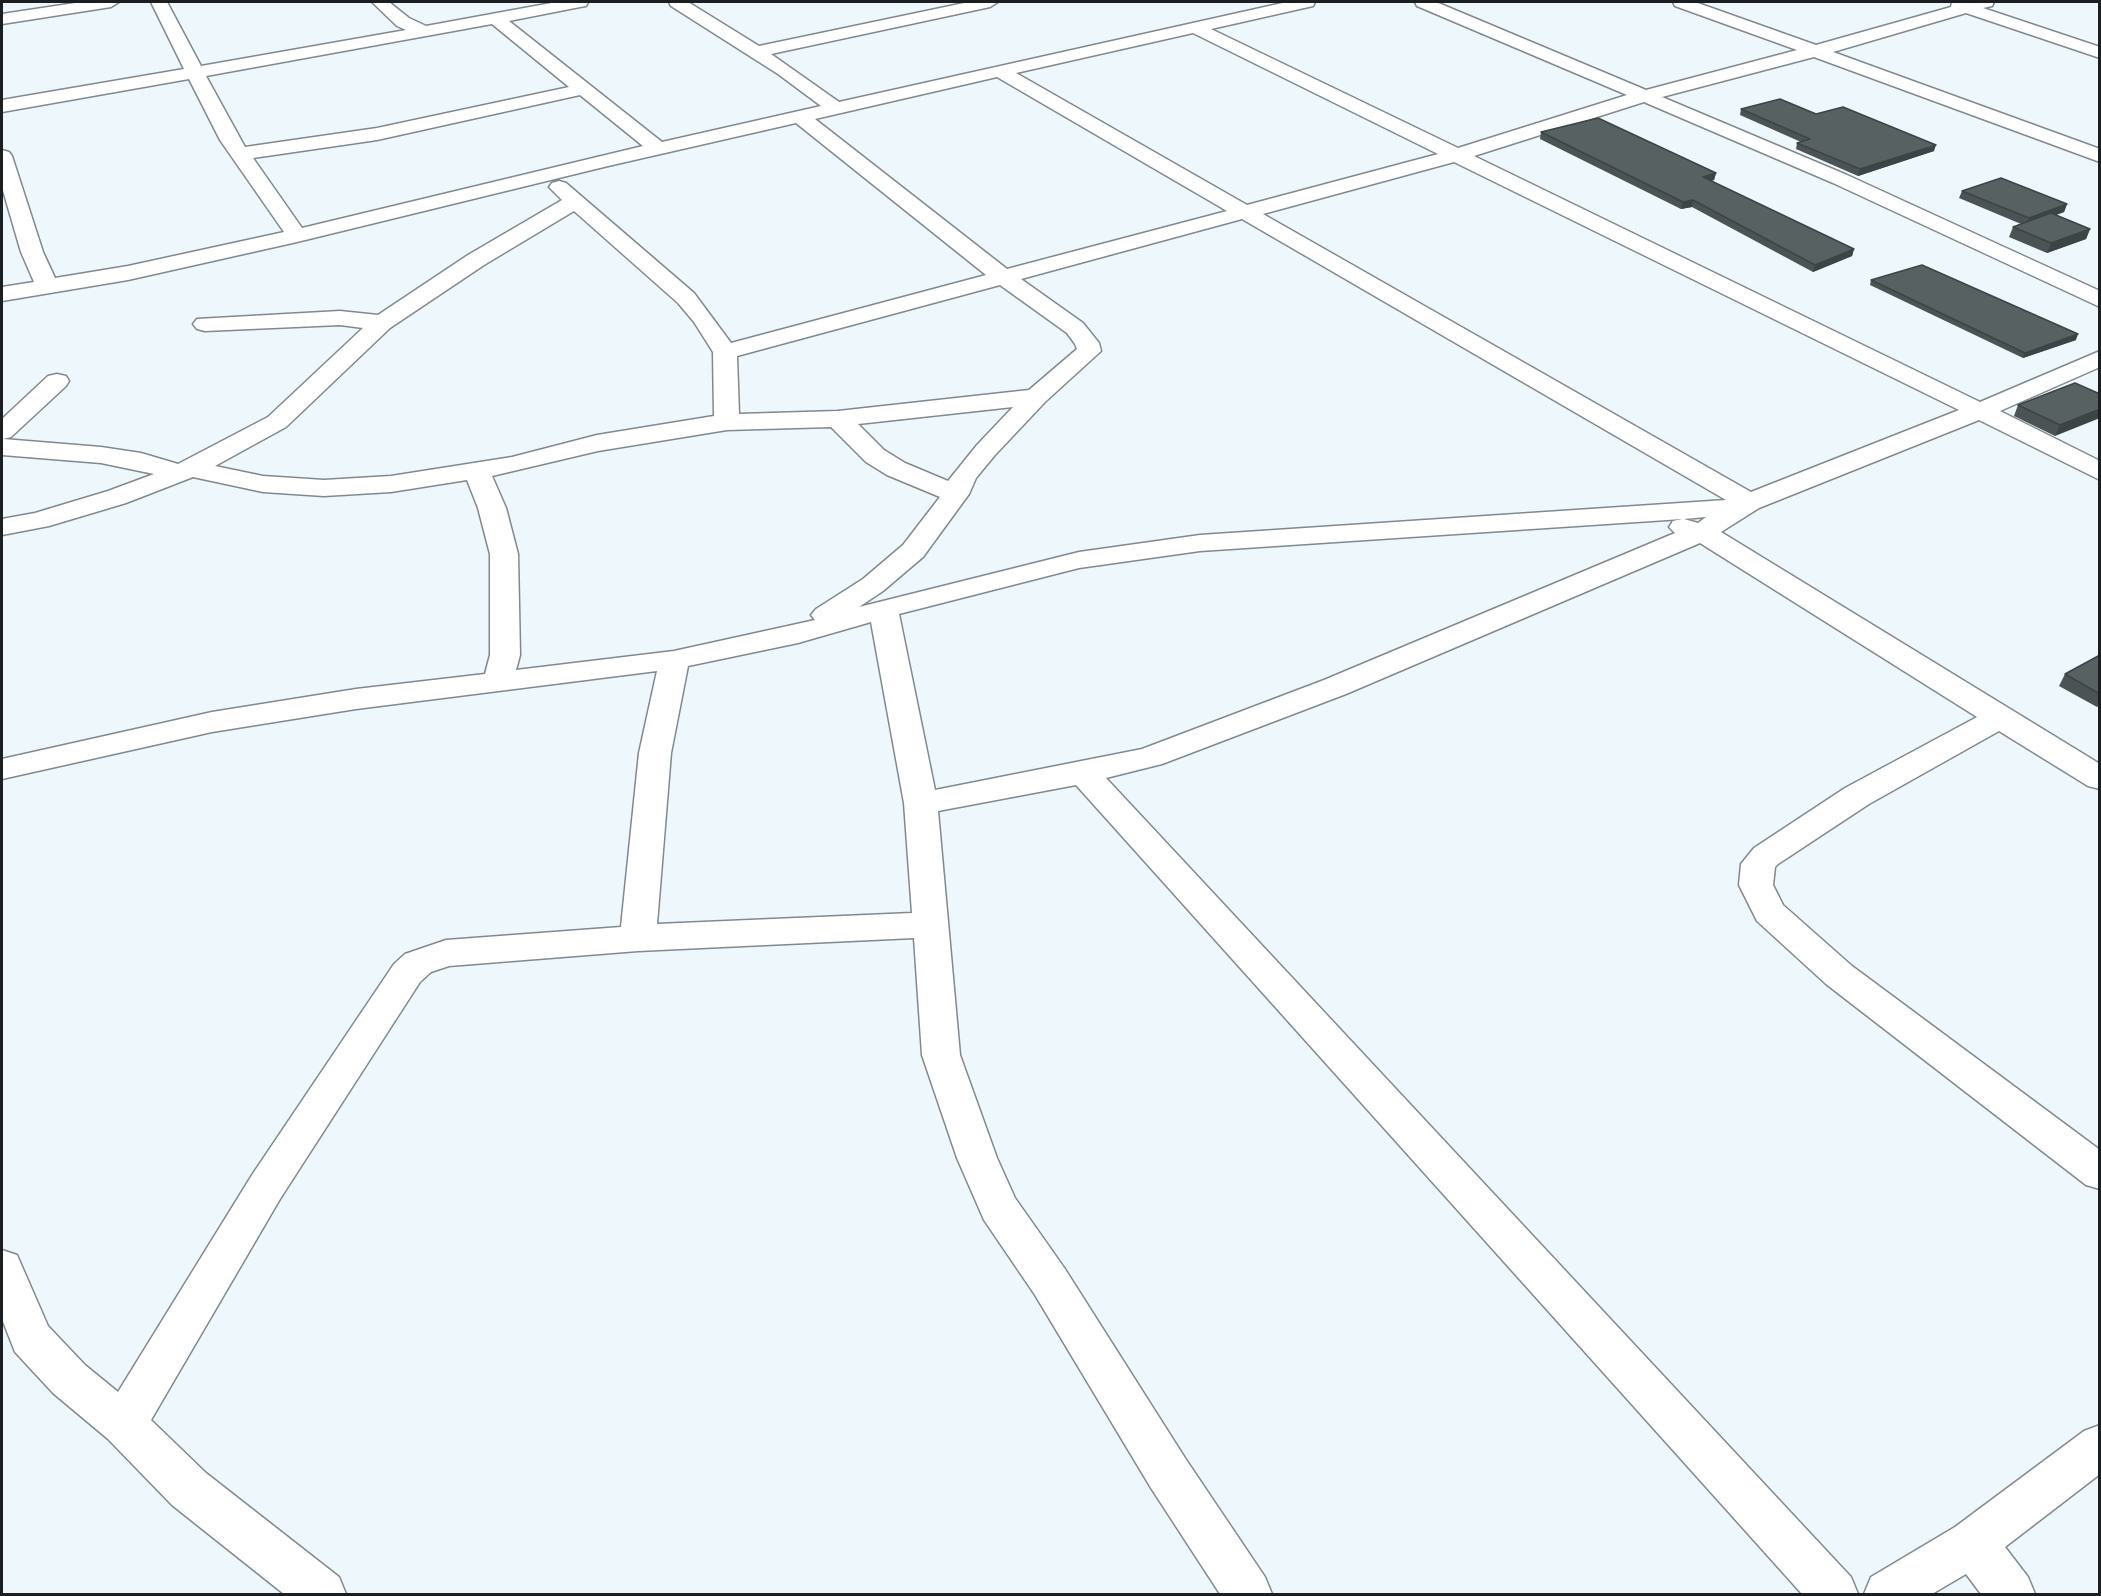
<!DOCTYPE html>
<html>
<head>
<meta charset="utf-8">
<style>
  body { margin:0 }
  #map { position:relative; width:2101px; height:1596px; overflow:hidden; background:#edf7fc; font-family:"Varela Round",sans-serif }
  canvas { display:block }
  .frame { position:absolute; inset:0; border:3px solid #1c1f21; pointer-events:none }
</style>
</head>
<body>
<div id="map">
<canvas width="2101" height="1596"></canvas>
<div class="frame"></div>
</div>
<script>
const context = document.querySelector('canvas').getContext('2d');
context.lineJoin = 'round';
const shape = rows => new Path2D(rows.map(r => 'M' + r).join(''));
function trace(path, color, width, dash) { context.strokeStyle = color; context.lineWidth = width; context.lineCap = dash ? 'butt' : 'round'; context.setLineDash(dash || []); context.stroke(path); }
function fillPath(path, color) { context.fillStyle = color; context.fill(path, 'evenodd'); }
const minor = shape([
  [82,2,119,2,111,7,2,24,2,14,82,2],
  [151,2,167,2,201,66,406,30,397,26,372,2,389,2,409,18,426,26,557,2,588,2,586,6,580,7,509,21,662,142,821,106,778,74,671,6,669,2,688,2,759,46,969,2,998,2,990,7,771,54,839,102,1287,2,1315,2,1313,6,1211,29,1458,148,1627,95,1417,6,1415,2,1436,2,1646,90,1797,50,1675,6,1673,2,1695,2,1816,45,1951,7,1952,2,1994,2,1992,6,1983,8,2100,47,2100,58,1966,13,1833,52,2100,149,2100,162,1814,57,1662,97,1847,175,2100,291,2100,307,1833,183,1644,102,1474,156,1980,402,2100,351,2100,367,2000,411,2100,461,2100,480,1979,420,1759,508,1721,532,2100,764,2100,789,2088,786,1999,731,1869,804,1778,864,1775,867,1773,885,1783,905,1852,966,2100,1150,2100,1189,2086,1185,1826,984,1757,921,1739,885,1741,864,1754,848,1845,788,1977,717,1700,543,1346,694,1162,764,1106,778,1851,1577,1858,1594,1802,1594,1076,785,938,811,960,1055,997,1158,1015,1198,1065,1269,1185,1458,1265,1577,1272,1594,1220,1594,1151,1488,1035,1295,984,1220,957,1158,922,1055,914,938,638,951,449,966,431,972,420,982,280,1199,151,1420,206,1473,339,1577,346,1594,284,1594,172,1505,108,1439,53,1393,15,1352,2,1319,2,1250,17,1255,48,1326,85,1365,118,1392,252,1175,394,964,405,954,446,940,621,927,639,753,657,671,356,709,212,732,2,779,2,759,212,712,356,689,485,674,490,655,490,554,478,508,467,480,391,492,324,496,263,492,193,477,126,503,49,526,2,535,2,519,35,513,108,491,154,474,101,463,2,455,2,419,48,376,57,374,66,376,69,381,66,386,11,437,3,439,101,447,141,453,178,464,268,417,363,328,340,325,205,331,197,329,193,324,197,319,340,311,378,315,468,255,562,200,549,187,552,183,559,181,566,183,694,293,731,343,986,275,796,123,608,166,297,242,128,280,2,301,2,287,34,282,21,252,2,187,2,150,9,152,12,156,43,252,55,278,128,266,284,232,220,140,189,79,2,112,2,100,184,69,151,2],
  [492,24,569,87,377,128,245,147,206,76,492,24],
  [1193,33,1438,154,1247,205,1016,73,1193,33],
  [997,77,1227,211,1007,269,815,119,997,77],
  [580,95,643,146,302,228,253,158,377,140,580,95],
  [1454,162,1959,410,1751,492,1263,214,1454,162],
  [574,211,678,303,694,322,713,352,714,416,597,435,512,457,391,476,324,480,263,476,215,466,286,427,390,328,484,265,574,211],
  [1242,219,1726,500,1200,535,1079,552,859,607,883,591,923,557,969,494,976,478,995,455,1045,402,1101,351,1099,343,1083,323,1021,279,1242,219],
  [1000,285,1067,333,1075,344,1077,349,1029,390,838,411,739,414,737,356,1000,285],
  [1013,407,977,445,948,481,905,463,884,450,858,424,1013,407],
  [831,427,866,462,887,475,940,497,903,545,863,579,816,609,811,615,815,620,674,651,516,670,520,655,518,554,506,508,492,476,598,451,727,430,831,427],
  [1706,517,1698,523,1684,519,1706,517],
  [1682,519,1673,521,1669,527,1675,533,1324,680,1142,749,935,790,899,614,1079,568,1200,551,1682,519],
  [871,622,904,803,912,913,657,924,671,753,688,666,798,643,871,622],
  [2100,1425,2100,1474,2005,1547,2028,1577,2035,1594,1981,1594,1966,1574,1932,1594,1864,1594,1871,1577,1955,1527,2084,1431,2100,1425]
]);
trace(minor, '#81898e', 3);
fillPath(minor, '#fff');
fillPath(shape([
  [1741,109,1816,114,1934,151,1858,176,1796,149,1797,143,1801,142,1740,115],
  [1541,132,1716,173,1714,180,1711,181,1854,249,1852,256,1813,272,1692,207,1681,209,1540,139],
  [1962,191,2067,204,2064,212,2056,215,2090,229,2086,239,2047,253,2009,237,2013,227,2021,224,1959,198],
  [1871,280,2076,340,2023,358,1870,285],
  [2100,394,2055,436,2014,416,2018,405],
  [2100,655,2100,705,2097,707,2059,686,2065,674]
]), '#4b5354');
fillPath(shape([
  [1936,145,1934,151,1858,176,1860,169],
  [1716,173,1714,180,1701,183,1703,177],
  [1693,200,1692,207,1681,209,1683,202],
  [2067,204,2064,212,2026,226,2029,218],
  [2090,229,2086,239,2047,253,2051,243],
  [1854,249,1852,256,1813,272,1815,265],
  [2078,334,2076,340,2023,358,2025,353],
  [2100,409,2100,418,2055,436,2060,425]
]), '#3d4445');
const building = shape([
  [1780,99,1816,114,1843,107,1936,145,1860,169,1797,143,1810,139,1741,109,1780,99],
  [1598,118,1716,173,1703,177,1854,249,1815,265,1693,200,1683,202,1541,132,1598,118],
  [2001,178,2067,204,2029,218,1962,191,2001,178],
  [2051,213,2090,229,2051,243,2013,227,2051,213],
  [1922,265,2078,334,2025,353,1871,280,1922,265],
  [2075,383,2100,394,2100,409,2060,425,2018,405,2075,383],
  [2100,655,2100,694,2065,674,2100,655]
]);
fillPath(building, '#576162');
trace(building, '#3d4445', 1.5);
</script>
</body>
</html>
